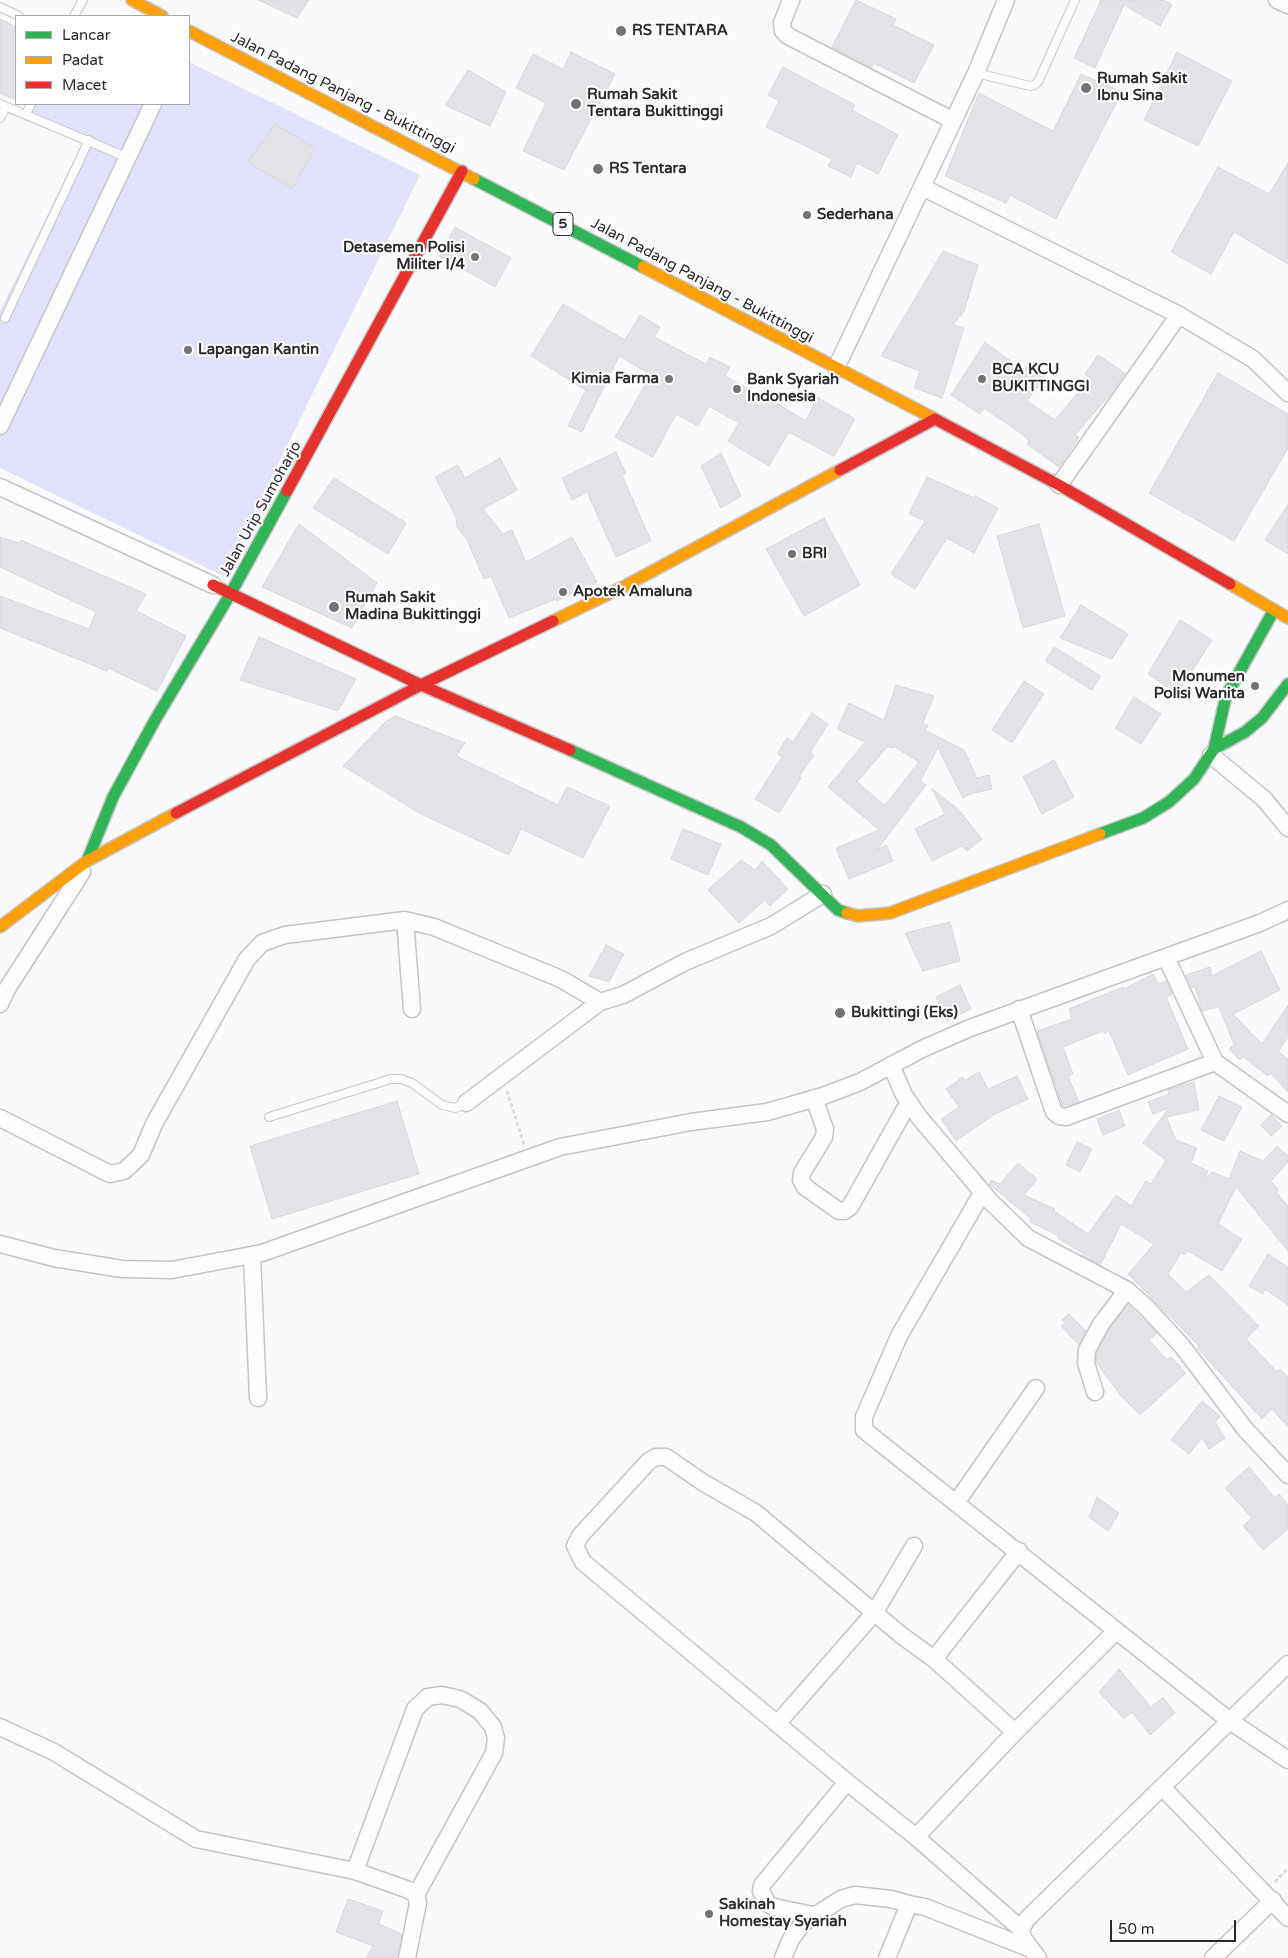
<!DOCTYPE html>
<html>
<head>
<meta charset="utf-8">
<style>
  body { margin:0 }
  #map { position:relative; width:1288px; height:1958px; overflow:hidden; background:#fafafd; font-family:"Varela Round",sans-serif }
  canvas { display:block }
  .legend { position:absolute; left:15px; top:15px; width:175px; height:90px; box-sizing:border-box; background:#fff; border:1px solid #aaaaab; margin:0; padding:6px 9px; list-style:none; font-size:15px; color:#2b2b2e }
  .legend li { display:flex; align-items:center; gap:10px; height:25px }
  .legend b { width:25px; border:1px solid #aaaaab }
  .scale { position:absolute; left:1110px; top:1920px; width:126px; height:22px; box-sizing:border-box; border:2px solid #2b2b2e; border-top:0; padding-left:6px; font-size:15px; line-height:18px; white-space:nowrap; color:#2b2b2e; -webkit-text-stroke:4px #fff; paint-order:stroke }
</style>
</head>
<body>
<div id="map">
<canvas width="1288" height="1958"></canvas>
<ul class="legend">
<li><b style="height:6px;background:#30b455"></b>Lancar</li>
<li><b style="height:6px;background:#ff9f0a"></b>Padat</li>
<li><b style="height:6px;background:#e5322d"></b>Macet</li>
</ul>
<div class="scale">50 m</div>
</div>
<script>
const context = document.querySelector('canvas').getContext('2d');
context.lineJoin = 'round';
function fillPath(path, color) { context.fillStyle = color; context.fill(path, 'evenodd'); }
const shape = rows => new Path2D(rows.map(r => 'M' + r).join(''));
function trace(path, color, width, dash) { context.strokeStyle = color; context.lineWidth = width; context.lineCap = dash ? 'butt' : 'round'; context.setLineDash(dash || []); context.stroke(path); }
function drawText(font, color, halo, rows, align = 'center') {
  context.font = font + ' "Varela Round",sans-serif'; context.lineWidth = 4; context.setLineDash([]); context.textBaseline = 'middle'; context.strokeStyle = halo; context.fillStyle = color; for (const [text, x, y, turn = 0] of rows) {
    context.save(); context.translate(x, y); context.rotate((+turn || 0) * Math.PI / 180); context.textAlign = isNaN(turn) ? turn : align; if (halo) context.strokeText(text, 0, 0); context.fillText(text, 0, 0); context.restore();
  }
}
fillPath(shape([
  [189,62,420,175,223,576,0,468,0,311,85,139,29,111,32,104,189,104]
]), '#e2e1fb');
const building = shape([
  [258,0,309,0,297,18,258,0],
  [856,0,896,19,893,25,934,45,914,83,874,63,871,67,832,47,856,0],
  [1101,0,1164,0,1172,5,1160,26,1124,5,1095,68,1074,58,1101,0],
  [0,19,16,27,16,100,0,93,0,19],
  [571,52,615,74,564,170,523,151,546,103,516,88,533,54,563,69,571,52],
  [1177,52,1232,81,1198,146,1144,120,1177,52],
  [783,67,855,105,852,110,898,135,878,174,857,163,851,177,828,166,832,159,766,127,779,101,768,95,783,67],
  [468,70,506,92,490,126,445,105,468,70],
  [1081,74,1122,92,1056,219,1010,195,1006,203,945,176,979,93,1053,131,1081,74],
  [275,124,315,148,292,189,248,162,275,124],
  [1288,163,1288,264,1234,232,1211,274,1171,252,1218,167,1269,194,1288,163],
  [455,227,511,258,495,287,439,256,455,227],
  [943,251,978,265,964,311,953,325,964,328,942,398,914,388,920,371,881,356,943,251],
  [563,304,625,340,640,315,660,327,654,337,706,364,710,357,730,367,725,376,757,394,758,392,806,421,817,397,855,419,835,455,833,456,789,432,769,466,728,441,739,423,709,406,698,426,676,414,653,457,615,437,651,375,619,356,582,432,568,426,586,390,531,356,563,304],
  [985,342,1024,371,1028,365,1045,376,1027,401,1055,420,1090,378,1085,374,1098,355,1125,373,1112,392,1075,435,1079,437,1059,467,1027,444,1029,441,1019,432,984,408,980,414,951,395,985,342],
  [1218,373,1288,414,1288,448,1234,541,1149,493,1218,373],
  [616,452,626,473,622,475,651,541,616,557,587,492,572,500,562,478,616,452],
  [721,453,741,496,721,508,701,466,721,453],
  [500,458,517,490,483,509,503,534,512,530,526,562,572,537,597,582,557,601,556,599,509,618,491,576,484,579,467,540,457,527,456,517,435,477,458,465,465,478,500,458],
  [927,477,974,498,975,496,998,508,974,553,947,538,915,589,891,574,925,521,909,514,927,477],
  [334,478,406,523,388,554,313,508,334,478],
  [1288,504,1288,554,1265,540,1288,504],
  [824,518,860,585,804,616,766,549,824,518],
  [299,524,377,583,352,628,262,587,299,524],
  [1039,524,1065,616,1023,628,997,536,1039,524],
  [0,537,19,543,21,540,146,594,136,611,186,636,157,691,108,668,107,671,0,628,0,596,89,629,96,612,0,567,0,537],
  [1081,605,1128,634,1112,659,1060,638,1081,605],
  [1180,620,1212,640,1177,694,1148,674,1180,620],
  [259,637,356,679,338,711,240,680,259,637],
  [1054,647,1101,676,1092,690,1045,661,1054,647],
  [1024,681,1044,694,1012,743,992,730,1024,681],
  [896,685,934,696,923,723,928,726,925,730,964,750,977,778,989,775,992,789,970,794,963,798,938,748,920,781,926,785,877,850,886,845,893,861,849,879,836,848,879,830,828,787,865,742,837,729,849,703,884,720,896,685],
  [888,746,892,748,893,746,919,762,886,804,883,804,857,782,888,746],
  [1134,697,1161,714,1141,744,1115,728,1134,697],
  [812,713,828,724,810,753,814,755,799,777,801,778,779,813,755,799,782,757,777,754,787,738,793,742,812,713],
  [395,716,465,743,456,756,558,805,567,787,610,806,583,858,521,829,509,855,421,814,343,766,385,722,395,716],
  [1054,760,1074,797,1042,814,1023,777,1054,760],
  [932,789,958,809,982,839,967,851,962,846,932,861,915,829,945,814,932,789],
  [683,829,721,844,708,875,671,859,683,829],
  [741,860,755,870,762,861,788,889,770,906,765,900,739,923,708,890,741,860],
  [950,922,960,961,923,971,905,933,950,922],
  [606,945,624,954,609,982,589,976,606,945],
  [1261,951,1280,990,1233,1014,1262,1044,1288,1005,1288,1037,1278,1052,1288,1059,1288,1092,1270,1073,1268,1076,1243,1057,1240,1060,1229,1049,1234,1044,1219,1007,1202,1011,1195,987,1192,988,1186,975,1210,967,1212,976,1261,951],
  [1153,974,1158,984,1166,981,1172,994,1166,997,1188,1049,1128,1075,1109,1031,1104,1033,1103,1031,1063,1047,1073,1074,1068,1076,1079,1102,1063,1106,1037,1031,1072,1019,1069,1009,1123,987,1124,989,1153,974],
  [960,985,971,1009,947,1021,936,997,960,985],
  [979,1072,988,1089,1017,1076,1028,1099,995,1114,956,1141,941,1119,959,1107,946,1089,963,1077,965,1080,979,1072],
  [1194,1082,1199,1110,1166,1117,1176,1140,1197,1148,1191,1163,1208,1171,1204,1180,1212,1172,1229,1179,1240,1151,1263,1161,1277,1146,1288,1156,1288,1162,1271,1181,1278,1190,1276,1192,1288,1206,1288,1251,1236,1187,1218,1224,1242,1239,1222,1271,1188,1251,1184,1255,1181,1253,1168,1274,1186,1292,1209,1275,1259,1326,1246,1339,1277,1372,1280,1369,1288,1377,1288,1427,1272,1409,1262,1419,1197,1348,1199,1346,1128,1274,1154,1244,1121,1224,1100,1265,1083,1256,1084,1254,1058,1238,1059,1236,1030,1222,1031,1219,989,1184,991,1180,1000,1184,1018,1163,1037,1179,1024,1195,1055,1209,1054,1211,1088,1234,1116,1195,1131,1206,1146,1181,1151,1184,1166,1160,1143,1143,1169,1108,1153,1114,1148,1102,1169,1094,1168,1090,1194,1082],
  [1219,1096,1242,1107,1224,1141,1201,1130,1219,1096],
  [397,1101,419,1174,272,1219,250,1146,397,1101],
  [1119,1110,1125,1126,1103,1135,1097,1119,1119,1110],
  [1271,1115,1282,1126,1271,1136,1261,1125,1271,1115],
  [1077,1142,1092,1149,1080,1172,1066,1165,1077,1142],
  [1268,1254,1288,1267,1288,1305,1265,1289,1263,1294,1249,1286,1268,1254],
  [1128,1305,1157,1333,1149,1340,1167,1360,1171,1357,1186,1373,1140,1415,1121,1396,1096,1362,1097,1353,1109,1329,1128,1305],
  [1069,1314,1086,1331,1079,1345,1061,1326,1065,1323,1062,1320,1069,1314],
  [1202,1401,1220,1416,1215,1422,1225,1438,1209,1449,1202,1438,1189,1454,1171,1440,1202,1401],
  [1249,1467,1275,1498,1279,1494,1288,1505,1288,1529,1263,1550,1243,1526,1252,1518,1225,1488,1249,1467],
  [1097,1497,1119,1513,1108,1531,1089,1517,1097,1497],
  [1119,1669,1151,1707,1163,1697,1175,1713,1150,1735,1132,1712,1124,1719,1099,1692,1119,1669],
  [348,1899,383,1911,379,1924,402,1934,396,1958,366,1958,373,1946,336,1932,348,1899]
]);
fillPath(building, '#e3e3e7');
trace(building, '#d7d7da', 1);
const lane = shape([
  [0,7,19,16],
  [74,16,83,0],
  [976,73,1030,86,1034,85,1038,82,1075,0],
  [0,104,126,157],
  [26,114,31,104],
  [0,118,6,107],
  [5,318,89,140],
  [269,1117,391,1079,401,1079,412,1083,442,1105,455,1108,466,1103]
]);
const street = shape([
  [791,0,782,23,783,31,788,36,952,120],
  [1277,0,1288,5],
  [922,187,1179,315,1253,359,1288,393],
  [836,368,976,73,1006,0],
  [0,426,153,104],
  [1059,485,1179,315],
  [0,487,213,585],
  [1211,755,1264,799,1288,828],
  [405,920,412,1009],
  [1166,957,1215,1062,1288,1114],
  [0,1004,7,989,82,872],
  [1019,1009,1054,1112,1059,1116,1066,1117,1215,1062],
  [891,1065,904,1095,919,1117,990,1201,1028,1238,1127,1290,1147,1308,1182,1346,1245,1429,1288,1475],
  [814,1098,825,1129,824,1137,802,1173,801,1180,805,1187,839,1211,844,1211,850,1207,909,1102],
  [466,1103,600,1002],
  [0,1118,110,1174,124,1171,141,1155,154,1124,247,959,262,943,285,935,405,920,434,927,561,979,600,1002,623,995,685,962,771,926,823,894],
  [982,1193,899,1336,864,1417,864,1430,1230,1721,1288,1760],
  [0,1244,54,1258,122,1269,172,1270,262,1253,560,1147,691,1122,767,1112,823,1096,860,1082,922,1049,970,1028,1260,923,1288,910],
  [252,1255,258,1398],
  [1095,1392,1086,1363,1087,1350,1101,1324,1127,1290],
  [956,1503,1036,1388],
  [934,1659,1019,1551],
  [777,1724,875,1612,914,1546],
  [0,1727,54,1752,196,1839,355,1871,409,1890,416,1895,418,1903,407,1958],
  [1015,1732,934,1659,901,1635,756,1513,704,1483,666,1457,656,1457,649,1461,580,1536,575,1546,583,1562,847,1782,916,1837,1021,1929],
  [1163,1788,1288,1918],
  [916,1837,1015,1732,1116,1631],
  [355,1871,415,1709,428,1697,442,1695,460,1699,480,1711,493,1727,496,1738,494,1753,416,1895],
  [813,1915,774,1907,768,1904,761,1891,762,1885,847,1782],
  [783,1958,791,1939,803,1923,841,1899,855,1895,891,1899,909,1904],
  [887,1958,909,1904,925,1907,1031,1949],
  [1038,1958,1023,1938,1021,1929,1027,1919,1288,1664],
  [1213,1958,1273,1900]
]);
const fast = shape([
  [474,179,643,267],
  [1214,749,1245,732,1262,718,1288,684],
  [570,750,741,827,771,845,838,910,847,913],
  [1100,834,1143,818,1169,802,1194,779,1214,749,1226,696,1274,610],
  [87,861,113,797,155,720,231,593,287,491]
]);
const slow = shape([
  [132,0,162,16],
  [189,31,474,179],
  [643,267,935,419],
  [1230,584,1288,618],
  [553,621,625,586,840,470],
  [847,913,858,916,890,913,1100,834],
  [0,927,87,861,176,813]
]);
const jam = shape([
  [935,419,1059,485,1230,584],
  [840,470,935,419],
  [287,491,462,171],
  [213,585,421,685,570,750],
  [176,813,421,685,553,621]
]);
trace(lane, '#c5c5c8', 10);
trace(street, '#c5c5c8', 19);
trace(fast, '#c5c5c8', 14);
trace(slow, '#c5c5c8', 14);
trace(jam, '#c5c5c8', 14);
trace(shape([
  [507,1091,524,1145],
  [1275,1882,1288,1868]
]), '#dcdcdd', 3, [4, 2.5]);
trace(lane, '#fefeff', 8);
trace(street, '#fefeff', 16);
trace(fast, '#30b455', 11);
trace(slow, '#ff9f0a', 11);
trace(jam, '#e5322d', 11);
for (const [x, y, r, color] of [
  [621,31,6,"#737376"],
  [1086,88,6,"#737376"],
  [576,104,6,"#737376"],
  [598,169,6,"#737376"],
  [807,215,5,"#737376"],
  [475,257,5,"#737376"],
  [188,350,5,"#737376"],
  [669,379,5,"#737376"],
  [982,379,5,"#737376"],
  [737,389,5,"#737376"],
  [792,554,5,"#737376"],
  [563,592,5,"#737376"],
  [334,607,6,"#737376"],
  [1255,686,5,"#737376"],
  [840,1013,6,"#737376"],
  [709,1914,5,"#737376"]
]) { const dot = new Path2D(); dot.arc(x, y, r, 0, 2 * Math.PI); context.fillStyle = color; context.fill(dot); trace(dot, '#fff', 2); }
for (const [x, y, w] of [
  [563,224,20]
]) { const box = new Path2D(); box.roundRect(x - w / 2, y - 11.5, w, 23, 4); context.fillStyle = '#fff'; context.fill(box); trace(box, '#2b2b2e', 1); }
drawText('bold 14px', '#2b2b2e', null, [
  ["5",563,224]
]);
drawText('bold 15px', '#2b2b2e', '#fff', [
  ["RS TENTARA",632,31],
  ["Rumah Sakit",1097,79],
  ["Ibnu Sina",1097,96],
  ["Rumah Sakit",587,95],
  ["Tentara Bukittinggi",587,112],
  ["RS Tentara",609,169],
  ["Sederhana",817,215],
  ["Detasemen Polisi",465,248,"right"],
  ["Militer I/4",465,265,"right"],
  ["Lapangan Kantin",198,350],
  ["BCA KCU",992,370],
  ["BUKITTINGGI",992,387],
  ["Kimia Farma",659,379,"right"],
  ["Bank Syariah",747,380],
  ["Indonesia",747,397],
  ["BRI",802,554],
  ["Apotek Amaluna",573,592],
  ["Rumah Sakit",345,598],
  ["Madina Bukittinggi",345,615],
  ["Monumen",1245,677,"right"],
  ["Polisi Wanita",1245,694,"right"],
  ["Bukittingi (Eks)",851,1013],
  ["Sakinah",719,1905],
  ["Homestay Syariah",719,1922]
], 'left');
drawText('15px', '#2b2b2e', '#fff', [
  ["Jalan Padang Panjang - Bukittinggi",343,93,27],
  ["Jalan Padang Panjang - Bukittinggi",702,281,28],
  ["Jalan Urip Sumoharjo",261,509,-61]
]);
</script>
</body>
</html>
